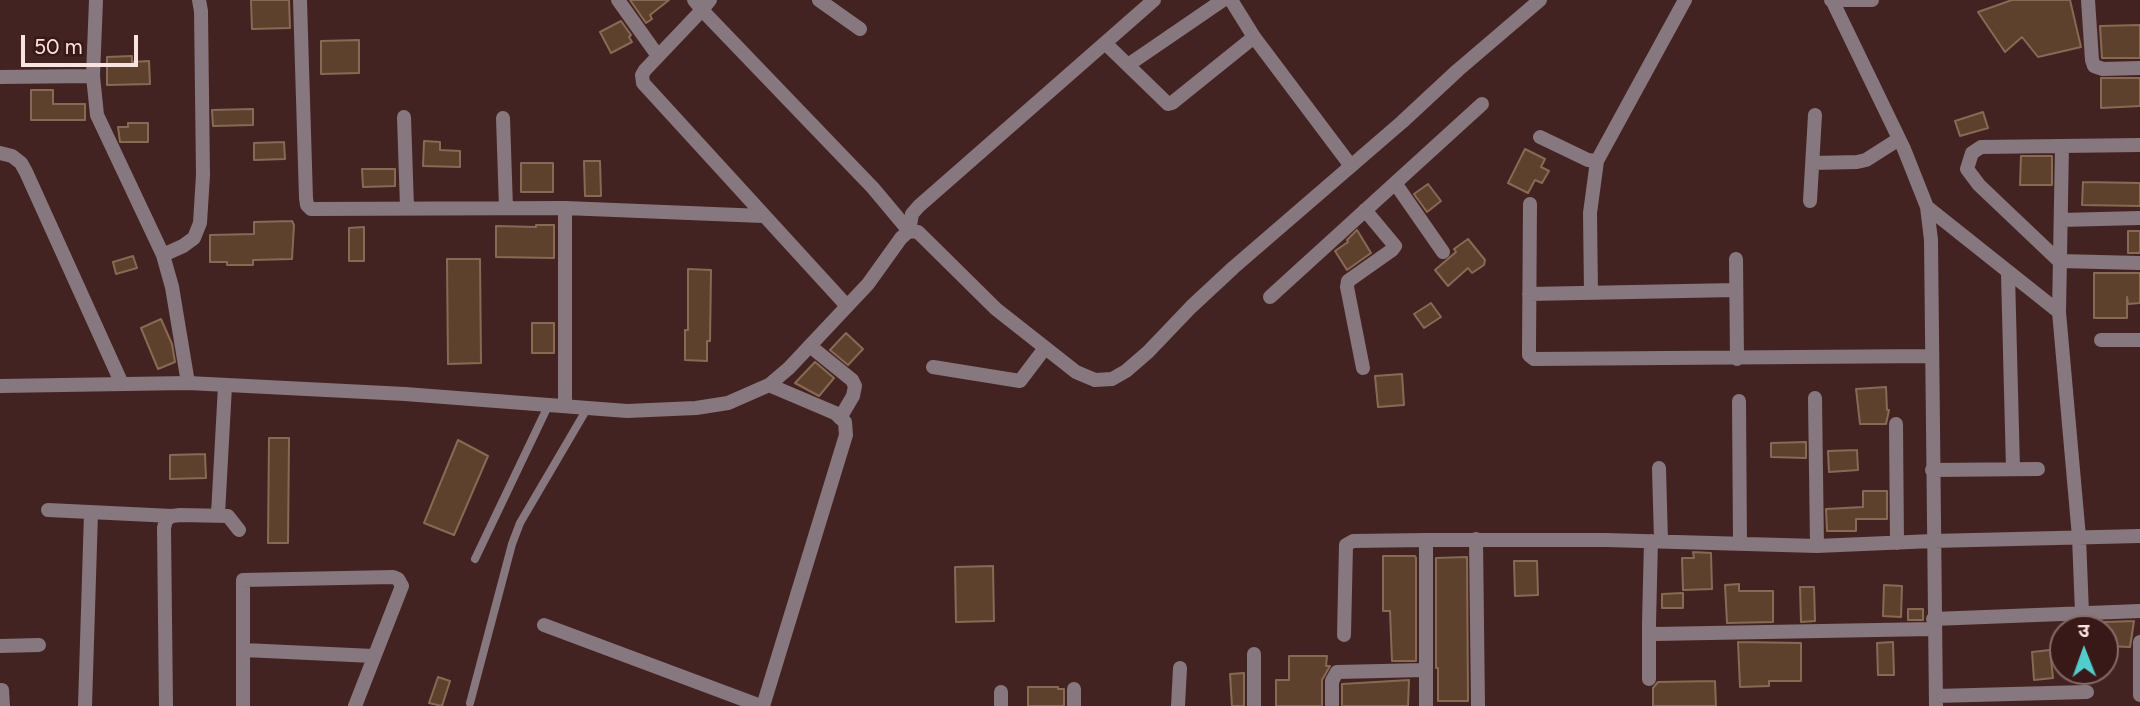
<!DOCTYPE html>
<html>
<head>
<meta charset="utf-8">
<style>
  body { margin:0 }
  #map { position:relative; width:2140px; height:706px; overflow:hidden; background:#432322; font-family:Figtree,"Noto Sans Devanagari",sans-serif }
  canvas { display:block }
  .north { position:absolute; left:2049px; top:615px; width:70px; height:70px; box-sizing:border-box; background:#391918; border:2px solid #866a68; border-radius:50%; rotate:359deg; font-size:19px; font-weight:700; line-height:28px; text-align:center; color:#f9e3e1 }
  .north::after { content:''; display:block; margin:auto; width:24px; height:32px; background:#52cdcc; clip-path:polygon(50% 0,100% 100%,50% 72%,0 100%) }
  .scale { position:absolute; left:21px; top:35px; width:117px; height:32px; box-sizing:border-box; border:4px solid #f9e3e1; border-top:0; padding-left:9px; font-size:21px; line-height:24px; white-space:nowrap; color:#f9e3e1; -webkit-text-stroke:5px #391918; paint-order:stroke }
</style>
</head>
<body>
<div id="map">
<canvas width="2140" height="706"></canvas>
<div class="north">उ</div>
<div class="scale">50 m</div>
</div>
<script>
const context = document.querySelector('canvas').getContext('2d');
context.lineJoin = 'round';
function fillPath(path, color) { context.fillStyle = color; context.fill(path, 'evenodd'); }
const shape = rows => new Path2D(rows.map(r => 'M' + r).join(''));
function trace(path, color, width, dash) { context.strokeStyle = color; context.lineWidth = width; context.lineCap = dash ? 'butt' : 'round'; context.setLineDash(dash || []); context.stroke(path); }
const building = shape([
  [251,0,289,0,290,28,252,29,251,0],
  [630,0,669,0,650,15,652,19,646,23,630,0],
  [2012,0,2070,0,2081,47,2038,57,2022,37,2005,52,1978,12,2012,0],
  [621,21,631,35,629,37,632,42,611,53,600,32,621,21],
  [2140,25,2140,58,2102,58,2100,26,2140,25],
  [359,40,359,73,321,74,321,41,359,40],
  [132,56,132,62,149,61,150,84,107,85,107,57,132,56],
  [2101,78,2140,78,2140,106,2101,108,2101,78],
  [31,90,53,90,53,104,85,104,85,120,31,120,31,90],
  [253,109,253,125,213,126,212,110,253,109],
  [1983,112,1988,128,1960,136,1955,121,1983,112],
  [128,123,148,123,148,142,120,142,118,127,128,127,128,123],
  [424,141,440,142,440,150,460,151,460,167,423,166,424,141],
  [284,142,285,159,254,160,254,143,284,142],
  [1525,149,1545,159,1541,167,1549,171,1542,183,1535,180,1528,193,1508,183,1525,149],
  [2021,156,2052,156,2052,185,2020,185,2021,156],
  [584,161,600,161,601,196,585,196,584,161],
  [521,163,553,163,553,192,521,192,521,163],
  [362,169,395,169,395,186,363,187,362,169],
  [2083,182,2140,183,2140,206,2082,205,2083,182],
  [1428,184,1441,201,1427,212,1414,194,1428,184],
  [292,221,294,225,292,259,253,260,253,265,227,265,227,262,210,262,210,235,254,234,254,222,292,221],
  [536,225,554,225,554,258,496,257,496,226,536,227,536,225],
  [364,227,364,261,349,261,349,228,364,227],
  [1357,230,1371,253,1347,270,1335,251,1348,242,1347,240,1357,230],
  [2128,231,2140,231,2140,253,2128,253,2128,231],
  [1468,239,1485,260,1484,265,1472,273,1468,268,1448,286,1435,270,1456,252,1454,249,1468,239],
  [133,256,137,268,116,274,113,262,133,256],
  [447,259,480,259,481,363,448,364,447,259],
  [688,269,711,270,710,341,707,341,707,361,685,360,685,330,688,330,688,269],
  [2094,273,2140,273,2140,303,2128,304,2127,297,2127,318,2094,318,2094,273],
  [1431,303,1441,317,1424,328,1414,314,1431,303],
  [161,319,172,344,175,362,158,369,141,328,161,319],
  [532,323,554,323,554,353,532,353,532,323],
  [846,333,863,349,848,365,830,350,846,333],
  [815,362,834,378,819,396,795,383,815,362],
  [1402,374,1404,405,1378,407,1375,376,1402,374],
  [1886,387,1887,410,1889,410,1886,424,1860,424,1856,389,1886,387],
  [269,438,289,438,288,543,268,543,269,438],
  [458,440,488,456,454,535,424,523,458,440],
  [1806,442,1806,458,1771,457,1771,443,1806,442],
  [1857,450,1858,470,1829,472,1828,451,1857,450],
  [205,454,206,478,170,479,170,455,205,454],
  [1863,491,1887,491,1887,519,1856,519,1856,531,1827,531,1826,509,1863,507,1863,491],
  [1693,552,1711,553,1712,589,1683,590,1682,558,1694,558,1693,552],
  [1383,556,1415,556,1416,558,1416,661,1392,661,1390,611,1383,611,1383,556],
  [1467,557,1468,701,1438,701,1438,668,1436,668,1436,558,1467,557],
  [1514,561,1537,561,1538,595,1515,596,1514,561],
  [993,566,994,621,956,622,955,567,993,566],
  [1739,584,1739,591,1773,591,1773,622,1727,623,1725,585,1739,584],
  [1884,585,1902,586,1901,617,1883,616,1884,585],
  [1800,587,1814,587,1815,621,1801,622,1800,587],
  [1683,593,1683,608,1662,608,1662,594,1683,593],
  [1908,609,1923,609,1923,620,1908,620,1908,609],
  [2134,621,2130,647,2105,646,2105,622,2134,621],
  [1738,642,1801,643,1801,681,1769,681,1769,686,1740,687,1738,642],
  [1893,642,1894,675,1878,675,1877,643,1893,642],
  [2050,650,2053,678,2034,680,2032,652,2050,650],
  [1289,656,1327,656,1326,666,1330,666,1322,680,1322,706,1276,706,1276,680,1289,680,1289,656],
  [1244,673,1244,706,1232,706,1230,674,1244,673],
  [438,677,450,681,442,706,429,703,438,677],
  [1409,680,1408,706,1342,706,1342,684,1409,680],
  [1715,681,1716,706,1653,706,1653,688,1658,682,1715,681],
  [1028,687,1058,687,1058,689,1064,689,1064,706,1028,706,1028,687]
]);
fillPath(building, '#5d412d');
trace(building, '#886a54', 2);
trace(shape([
  [475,559,549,404],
  [470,703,512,544,520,523,588,407]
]), '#87777e', 8);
trace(shape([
  [96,0,93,76,97,115,163,255,172,287,188,383],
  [300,0,306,198,307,205,311,209,565,208,763,216],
  [618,0,658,56],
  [694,0,702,10,645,70,642,75,643,83,847,306],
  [710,0,702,10,873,188,909,231],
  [819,0,860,29],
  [1231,0,1254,37,1351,166],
  [1832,0,1904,149,1927,207,1931,240,1936,706],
  [2088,0,2092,60,2094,66,2103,69,2140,68],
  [1105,43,1168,104,1172,103,1254,37],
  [1128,65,1223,0],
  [0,77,93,76],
  [404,117,407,207],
  [503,118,506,208],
  [1540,137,1588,160,1597,161,1685,0],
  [2062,146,1981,147,1972,153,1967,169,1979,185,2059,261,2140,263],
  [0,153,12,156,21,163,26,172,122,384],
  [1813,163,1857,162,1866,160,1899,139],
  [1395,183,1443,252],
  [1810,201,1815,115],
  [1530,204,1529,348,1529,355,1534,359,1931,356],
  [1927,207,2059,312,2062,146,2140,145],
  [565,208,565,405],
  [2061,220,2140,218],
  [909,231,912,214,919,206,1154,0],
  [163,255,183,246,194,238,200,223,203,175,201,11,199,0],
  [1736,259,1737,359],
  [2008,274,2013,469],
  [1591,293,1590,213,1597,161],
  [1529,294,1736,290],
  [1270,297,1482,104],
  [2059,312,2079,537,2082,613],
  [2101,340,2140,340],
  [810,346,852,380,855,386,853,396,840,418],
  [933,367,1020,381,1045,348],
  [1363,368,1347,287,1348,281,1392,250,1395,246,1365,210],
  [1815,398,1817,546],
  [1739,401,1740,544],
  [1896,424,1897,543],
  [1659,468,1661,541],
  [1932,470,2038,469],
  [48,510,172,516],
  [218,514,225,386],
  [1476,539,1478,706],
  [1651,541,1649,623,1649,630,1654,634,1933,629],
  [1933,619,2140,611],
  [544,625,761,706],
  [1344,635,1346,545,1353,541,1426,540],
  [2140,642,2140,695],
  [0,646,39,645],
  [244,650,373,656],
  [1649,679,1649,630],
  [2,690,3,706],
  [1936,696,2087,692],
  [85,706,91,513],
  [166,706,164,528,166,520,172,516,180,515,228,516,239,530],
  [243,706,243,580,393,577,398,579,402,586,355,706],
  [1001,706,1001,692],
  [1074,706,1074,689],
  [1178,706,1180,668],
  [1254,706,1254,654],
  [1332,706,1332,681,1337,672,1425,670],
  [1426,706,1426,540,1606,540,1817,546,1933,541,2140,536]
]), '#87777e', 14);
trace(shape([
  [1831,0,1872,0],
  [0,386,188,383,405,394,627,411,696,408,728,403,769,385,789,368,868,284,901,238,909,231,918,232,996,309,1076,372,1095,380,1112,379,1126,371,1148,352,1191,307,1234,267,1402,122,1458,70,1540,0],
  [763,706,846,435,845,422,835,413,769,385]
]), '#87777e', 14);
</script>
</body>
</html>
